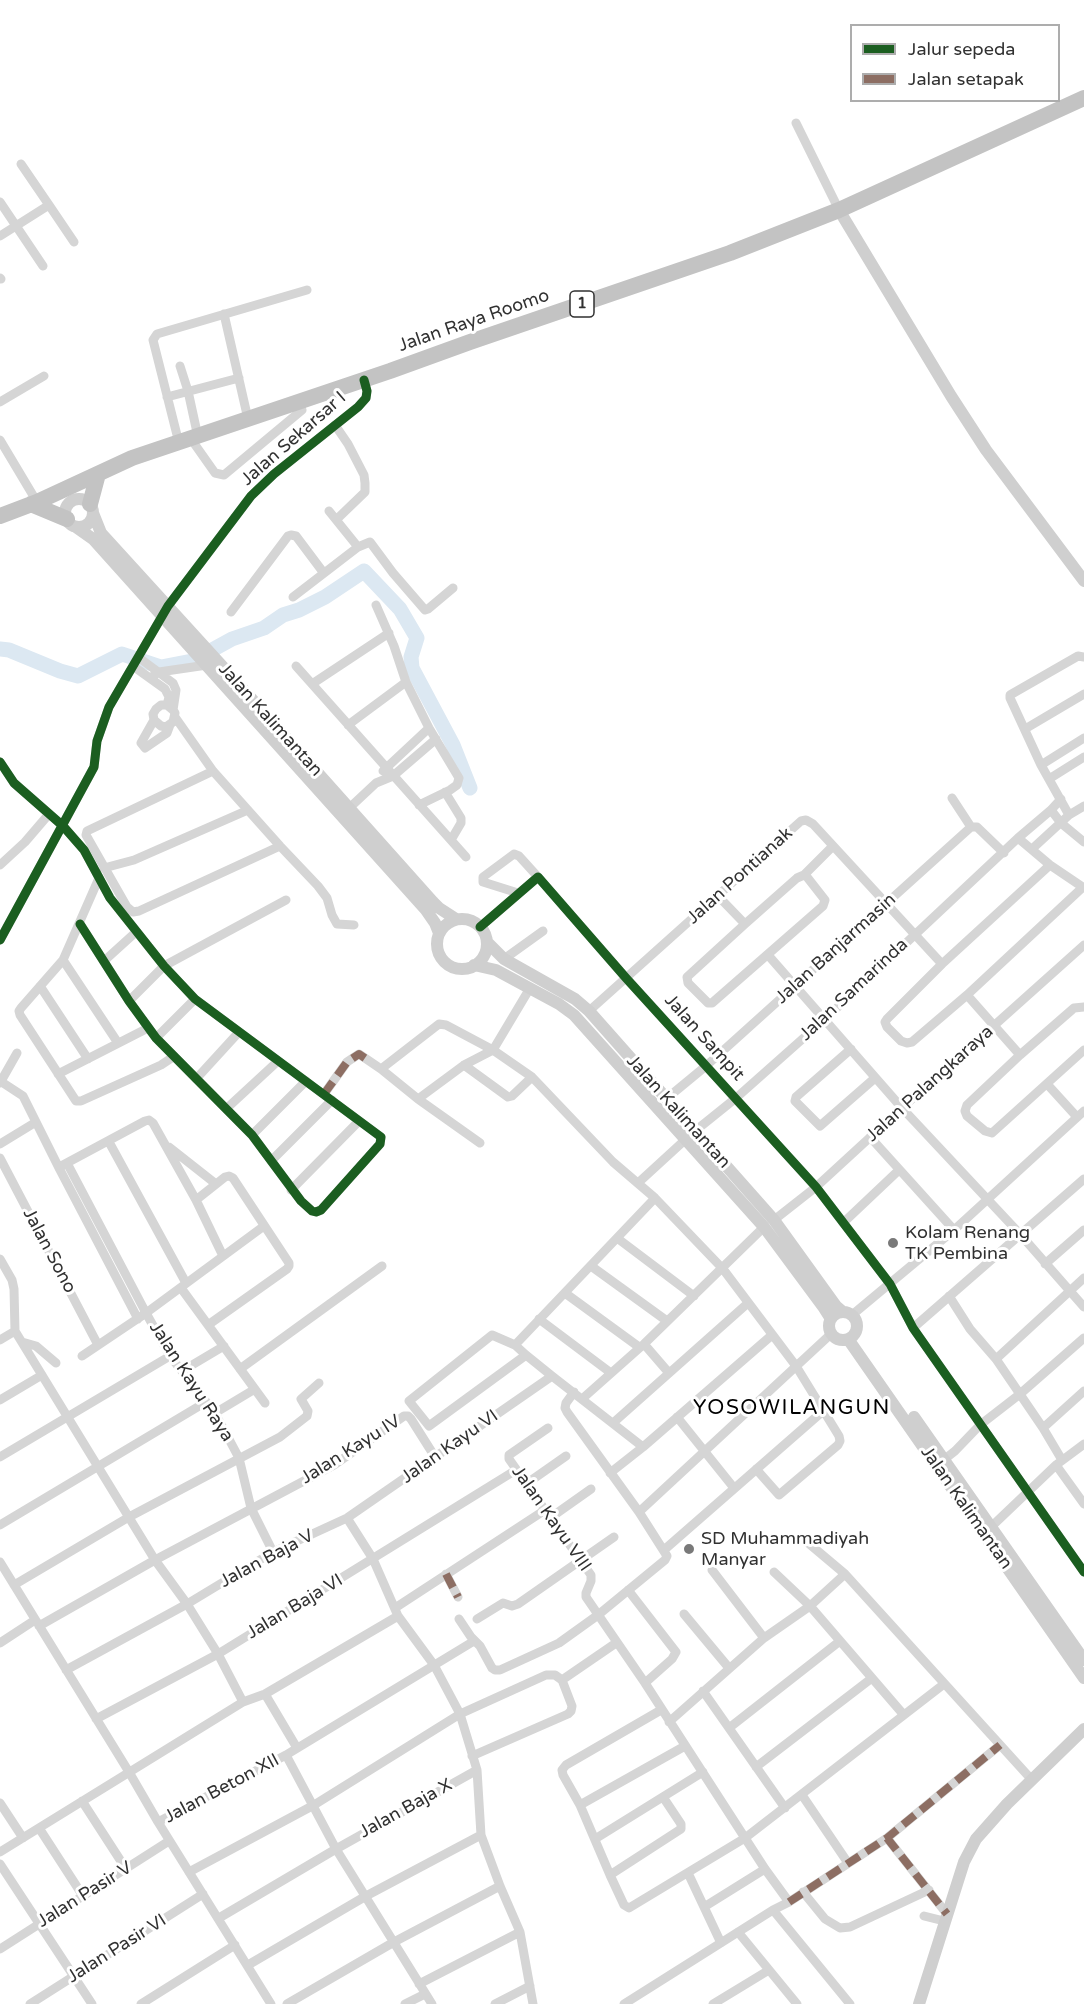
<!DOCTYPE html>
<html>
<head>
<meta charset="utf-8">
<style>
  body { margin:0 }
  #map { position:relative; width:1084px; height:2004px; overflow:hidden; background:#fff; font-family:"Varela Round",sans-serif }
  canvas { display:block }
  .legend { position:absolute; left:850px; top:24px; width:210px; height:78px; box-sizing:border-box; background:#fff; border:2px solid #adadad; margin:0; padding:8px 10px; list-style:none; font-size:18px; color:#313131 }
  .legend li { display:flex; align-items:center; gap:12px; height:30px }
  .legend b { width:30px; border:2px solid #adadad }
</style>
</head>
<body>
<div id="map">
<canvas width="1084" height="2004"></canvas>
<ul class="legend">
<li><b style="height:8px;background:#1b5e20"></b>Jalur sepeda</li>
<li><b style="height:8px;background:#8d6e63"></b>Jalan setapak</li>
</ul>
</div>
<script>
const context = document.querySelector('canvas').getContext('2d');
context.lineJoin = 'round';
const shape = rows => new Path2D(rows.map(r => 'M' + r).join(''));
function trace(path, color, width, dash) { context.strokeStyle = color; context.lineWidth = width; context.lineCap = dash ? 'butt' : 'round'; context.setLineDash(dash || []); context.stroke(path); }
function drawText(font, color, halo, rows, align = 'center') {
  context.font = font + ' "Varela Round",sans-serif'; context.lineWidth = 6; context.setLineDash([]); context.textBaseline = 'middle'; context.strokeStyle = halo; context.fillStyle = color; for (const [text, x, y, turn = 0] of rows) {
    context.save(); context.translate(x, y); context.rotate((+turn || 0) * Math.PI / 180); context.textAlign = isNaN(turn) ? turn : align; if (halo) context.strokeText(text, 0, 0); context.fillText(text, 0, 0); context.restore();
  }
}
trace(shape([
  [0,649,9,650,60,671,78,676,122,654,161,667,192,661,232,639,264,628,283,615,299,610,325,597,364,571,400,609,417,638,411,657,412,668,453,745,470,788]
]), '#dce8f2', 15);
trace(shape([
  [796,123,839,210],
  [0,202,43,266],
  [49,205,74,242],
  [0,236,49,205,21,164],
  [0,278,1,279],
  [224,314,248,419],
  [180,366,188,391,198,437],
  [167,397,239,378],
  [0,402,44,376],
  [335,425,348,444,364,475,365,483,365,492,337,519],
  [191,439,215,473,224,475,302,410,299,402],
  [0,440,37,502],
  [179,443,153,340,157,334,307,290],
  [329,511,358,547,370,542,393,573,425,610,428,609,453,588],
  [293,597,358,547],
  [376,605,394,646,406,682,429,728,459,778,457,785,450,790,419,805],
  [231,612,288,536,291,535,296,536,323,572],
  [138,657,173,683,176,690,173,710],
  [133,666,165,689,169,697,167,705],
  [296,666,466,857],
  [150,678,159,672,207,665],
  [312,684,389,633],
  [175,717,213,771,280,846,318,886,327,898,332,915,337,924,354,925],
  [154,720,161,726,166,727,173,722,175,713,173,710,167,705,161,705,156,709,153,714,154,720,141,743,145,748,167,733,170,725],
  [348,725,406,682],
  [1025,729,1084,694],
  [0,762,14,783,63,826,84,850,110,898,164,966,195,999,381,1137,380,1144,321,1210,316,1212,312,1211,301,1201,252,1135,156,1038,129,1001,80,924],
  [1041,765,1084,738],
  [213,771,87,831,86,835,127,907,133,912,139,911,280,846],
  [383,771,429,728],
  [1049,779,1084,757],
  [445,792,461,818,461,823,451,840],
  [952,798,971,827],
  [1051,810,1061,823,1084,842],
  [345,812,376,783,393,776,436,739],
  [1069,815,1041,765,1010,698,1010,695,1078,656,1084,657],
  [1018,838,1051,810,1061,799],
  [1032,849,1069,815,1084,806],
  [0,865,25,842,49,814],
  [1050,865,942,964,887,1019,885,1022,887,1027,901,1041,907,1043,912,1042,967,995,1083,887],
  [104,868,134,860,248,810],
  [804,875,807,877,825,900,823,906,712,1003,708,1003,688,983,687,977,745,924,797,878,804,875],
  [804,875,833,846],
  [99,878,63,960,21,1008,19,1011,20,1015,76,1101,81,1101,161,1065,173,1057],
  [518,893,483,882,483,877,514,854,519,856,538,877],
  [718,896,745,924],
  [480,927,538,877,626,978,816,1187,890,1284,913,1328,1084,1572],
  [0,940,94,767,97,741,109,707,168,606,251,496,274,474,358,407,366,398,367,391,364,380],
  [768,955,902,1108,1020,1234,1084,1307],
  [504,959,543,931],
  [63,960,118,1043],
  [104,961,136,932],
  [40,986,88,1059],
  [967,995,1020,1055],
  [129,1001,164,966,286,900],
  [1084,1007,1074,1008,1020,1055,967,1105,965,1111,967,1116,985,1131,992,1133,1084,1050],
  [589,1011,801,821,806,820,813,824,942,964],
  [156,1038,195,999],
  [851,1049,796,1097,795,1101,820,1126,875,1078],
  [464,1065,508,1097,512,1096,532,1077],
  [381,1069,439,1024,446,1025,493,1050,532,1077,613,1162,655,1198,723,1269,796,1366,839,1436,840,1441,838,1445,779,1495,756,1469],
  [58,1074,148,1028],
  [196,1079,239,1032],
  [0,1081,23,1096,59,1168,138,1319],
  [0,1083,17,1053],
  [1047,1084,1077,1117],
  [324,1094,347,1062,359,1054,381,1069,418,1099,480,1143],
  [418,1099,464,1065,493,1050,530,988],
  [666,1099,706,1066,971,827,977,827,1004,853],
  [226,1109,278,1061],
  [695,1131,736,1098,825,1019,1018,838,1050,865,1084,888],
  [252,1135,306,1081],
  [870,1137,954,1230],
  [109,1142,186,1283],
  [0,1144,36,1122],
  [169,1147,216,1184],
  [0,1158,98,1345],
  [271,1161,332,1100],
  [67,1163,146,1313,170,1356,215,1413,239,1458,251,1508,273,1552],
  [63,1165,145,1121,149,1120,153,1123,196,1200,223,1256],
  [638,1183,686,1139],
  [291,1190,359,1121],
  [196,1200,225,1177,229,1176,233,1178,289,1263,289,1266,287,1269,208,1325],
  [774,1220,816,1187,902,1108,1084,945],
  [843,1223,899,1170],
  [617,1238,694,1296],
  [0,1259,12,1280,14,1289,15,1331,155,1560,187,1604,218,1654,243,1702],
  [1045,1264,1084,1230],
  [591,1266,667,1321],
  [181,1288,265,1403],
  [565,1293,639,1347],
  [949,1296,970,1329,996,1359,1043,1428,1062,1460],
  [852,1315,954,1230,1084,1111],
  [539,1319,611,1373],
  [913,1328,1084,1179],
  [0,1340,15,1331],
  [22,1342,36,1346,56,1363],
  [644,1344,669,1373],
  [515,1345,655,1198],
  [526,1355,429,1426,409,1401,492,1335,515,1345,526,1355,552,1376,643,1447],
  [82,1356,146,1313,264,1226],
  [996,1359,1084,1278],
  [240,1369,382,1266],
  [182,1371,224,1346],
  [582,1399,644,1344,764,1227],
  [0,1400,42,1375],
  [215,1413,255,1389],
  [677,1417,734,1488],
  [613,1423,748,1303],
  [548,1428,509,1455,509,1459,591,1575,591,1581,586,1593,586,1597,645,1683,765,1869,789,1902],
  [1043,1428,1084,1391],
  [0,1457,170,1356],
  [941,1462,955,1451,980,1425,1020,1394,1084,1338],
  [1056,1465,1084,1504],
  [610,1473,643,1447,772,1335],
  [526,1484,566,1456],
  [639,1512,832,1333],
  [347,1518,373,1559,398,1616,434,1665,460,1714,477,1770,481,1835,500,1886,520,1932,533,2004],
  [550,1518,591,1489],
  [0,1525,206,1402],
  [991,1527,1056,1465,1084,1444],
  [807,1542,845,1574,1032,1780],
  [664,1550,823,1411],
  [0,1562,129,1772,158,1822,271,2004],
  [712,1570,764,1638],
  [774,1572,810,1606,903,1714],
  [446,1574,458,1597],
  [14,1585,129,1517,280,1437,307,1416,308,1411,301,1399,319,1383],
  [628,1590,676,1652,672,1659,645,1683],
  [395,1608,545,1510],
  [684,1614,729,1668],
  [459,1619,471,1637,480,1646,492,1668,495,1670,500,1670,559,1643,598,1615,665,1560,667,1556,639,1512,567,1412,565,1408,566,1403,574,1392],
  [477,1619,503,1603,512,1606,518,1604,614,1537],
  [39,1626,155,1560,334,1465,404,1416,408,1416,411,1419,435,1457],
  [0,1643,35,1620],
  [66,1670,187,1604,273,1552,347,1518,552,1376],
  [562,1680,616,1643],
  [703,1691,785,1808],
  [265,1694,297,1748],
  [661,1710,566,1765,562,1770,563,1775,580,1805,610,1875,624,1905,629,1908,745,1838,944,1684],
  [96,1719,218,1654,516,1470],
  [669,1722,764,1638,810,1606,845,1574],
  [729,1728,840,1641],
  [286,1755,336,1849,432,2004],
  [756,1767,872,1678],
  [802,1795,848,1863],
  [82,1801,126,1869],
  [0,1803,23,1838],
  [580,1805,685,1746],
  [158,1822,286,1755,474,1641],
  [39,1828,83,1896],
  [887,1838,947,1914],
  [595,1839,703,1772],
  [0,1852,243,1702,265,1694,398,1616],
  [0,1864,92,2004],
  [189,1872,314,1805,460,1714,546,1675,555,1675,562,1680,572,1706,571,1711,568,1714,472,1756],
  [688,1873,721,1943],
  [610,1875,681,1829,681,1824,663,1797],
  [803,1892,825,1919,840,1928,850,1927,929,1890],
  [704,1907,765,1869],
  [773,1910,850,2004],
  [924,1916,944,1921],
  [219,1918,336,1849,477,1770],
  [738,1932,797,2004],
  [0,1949,169,1841],
  [248,1965,366,1896,481,1835],
  [419,1984,520,1932],
  [30,2004,203,1894],
  [141,2004,235,1945],
  [287,2004,394,1942,500,1886],
  [405,2004,425,1994],
  [495,2004,530,1986],
  [624,2004,773,1910,789,1902,887,1838,1000,1745],
  [713,2004,769,1970]
]), '#d5d5d5', 9);
trace(shape([
  [839,210,951,396,986,450,1084,581],
  '65 513a14 14 0 1 1 28 0a14 14 0 1 1-28 0Z',
  [93,513,101,533,234,679,433,902,439,908,456,919],
  [76,527,93,539,426,910,435,923,439,933],
  '437 944a25 25 0 1 1 50 0a25 25 0 1 1-50 0Z',
  [487,942,504,959,575,999,589,1011,774,1220,836,1306,843,1312],
  [474,965,496,970,559,1004,574,1015,764,1227,824,1308,831,1319],
  '829 1326a14 14 0 1 1 28 0a14 14 0 1 1-28 0Z',
  [848,1339,1084,1678],
  [914,1417,1084,1660],
  [919,2004,964,1862,976,1839,1007,1804,1084,1729]
]), '#cfcfcf', 12);
trace(shape([
  [31,504,67,519],
  [90,504,98,474],
  [0,516,37,502,132,458,390,371,470,342,730,253,839,210,1084,98]
]), '#c3c3c3', 16);
trace(shape([
  [324,1094,347,1062,359,1054,369,1061],
  [446,1574,458,1597],
  [887,1838,947,1914],
  [789,1902,887,1838,1000,1745]
]), '#8d6e63', 8, [15, 8]);
trace(shape([
  [0,762,14,783,63,826,84,850,110,898,164,966,195,999,381,1137,380,1144,321,1210,316,1212,312,1211,301,1201,252,1135,156,1038,129,1001,80,924],
  [480,927,538,877,626,978,816,1187,890,1284,913,1328,1084,1572],
  [0,940,94,767,97,741,109,707,168,606,251,496,274,474,358,407,366,398,367,391,364,380]
]), '#1b5e20', 9);
for (const [x, y, r, color] of [
  [893,1243,6,"#797979"],
  [689,1549,6,"#797979"]
]) { const dot = new Path2D(); dot.arc(x, y, r, 0, 2 * Math.PI); context.fillStyle = color; context.fill(dot); trace(dot, '#fff', 2); }
for (const [x, y, w] of [
  [582,304,24]
]) { const box = new Path2D(); box.roundRect(x - w / 2, y - 13, w, 26, 4.5); context.fillStyle = '#fff'; context.fill(box); trace(box, '#313131', 1.5); }
drawText('bold 16px', '#313131', null, [
  ["1",582,304]
]);
drawText('18px', '#313131', '#fff', [
  ["Jalan Raya Roomo",474,321,-19],
  ["Jalan Sekarsar I",294,439,-41],
  ["Jalan Kalimantan",270,720,48],
  ["Jalan Pontianak",740,876,-42],
  ["Jalan Banjarmasin",836,949,-42],
  ["Jalan Samarinda",854,990,-43],
  ["Jalan Sampit",704,1038,48],
  ["Jalan Palangkaraya",930,1084,-42],
  ["Jalan Kalimantan",678,1112,48],
  ["Jalan Sono",49,1251,62],
  ["Jalan Kayu Raya",191,1382,57],
  ["Jalan Kayu VI",450,1447,-35],
  ["Jalan Kayu IV",351,1450,-32],
  ["Jalan Kalimantan",966,1508,55],
  ["Jalan Kayu VIII",551,1519,55],
  ["Jalan Baja V",267,1559,-28],
  ["Jalan Baja VI",295,1607,-31],
  ["Jalan Beton XII",222,1789,-28],
  ["Jalan Baja X",406,1809,-29],
  ["Jalan Pasir V",85,1895,-32],
  ["Jalan Pasir VI",117,1949,-32]
]);
drawText('18px', '#313131', '#fff', [
  ["Kolam Renang",905,1233],
  ["TK Pembina",905,1254],
  ["SD Muhammadiyah",701,1539],
  ["Manyar",701,1560]
], 'left');
context.letterSpacing = '1.5px';
drawText('21px', '#000', '#fff', [
  ["YOSOWILANGUN",792,1408]
]);
context.letterSpacing = '0px';
</script>
</body>
</html>
